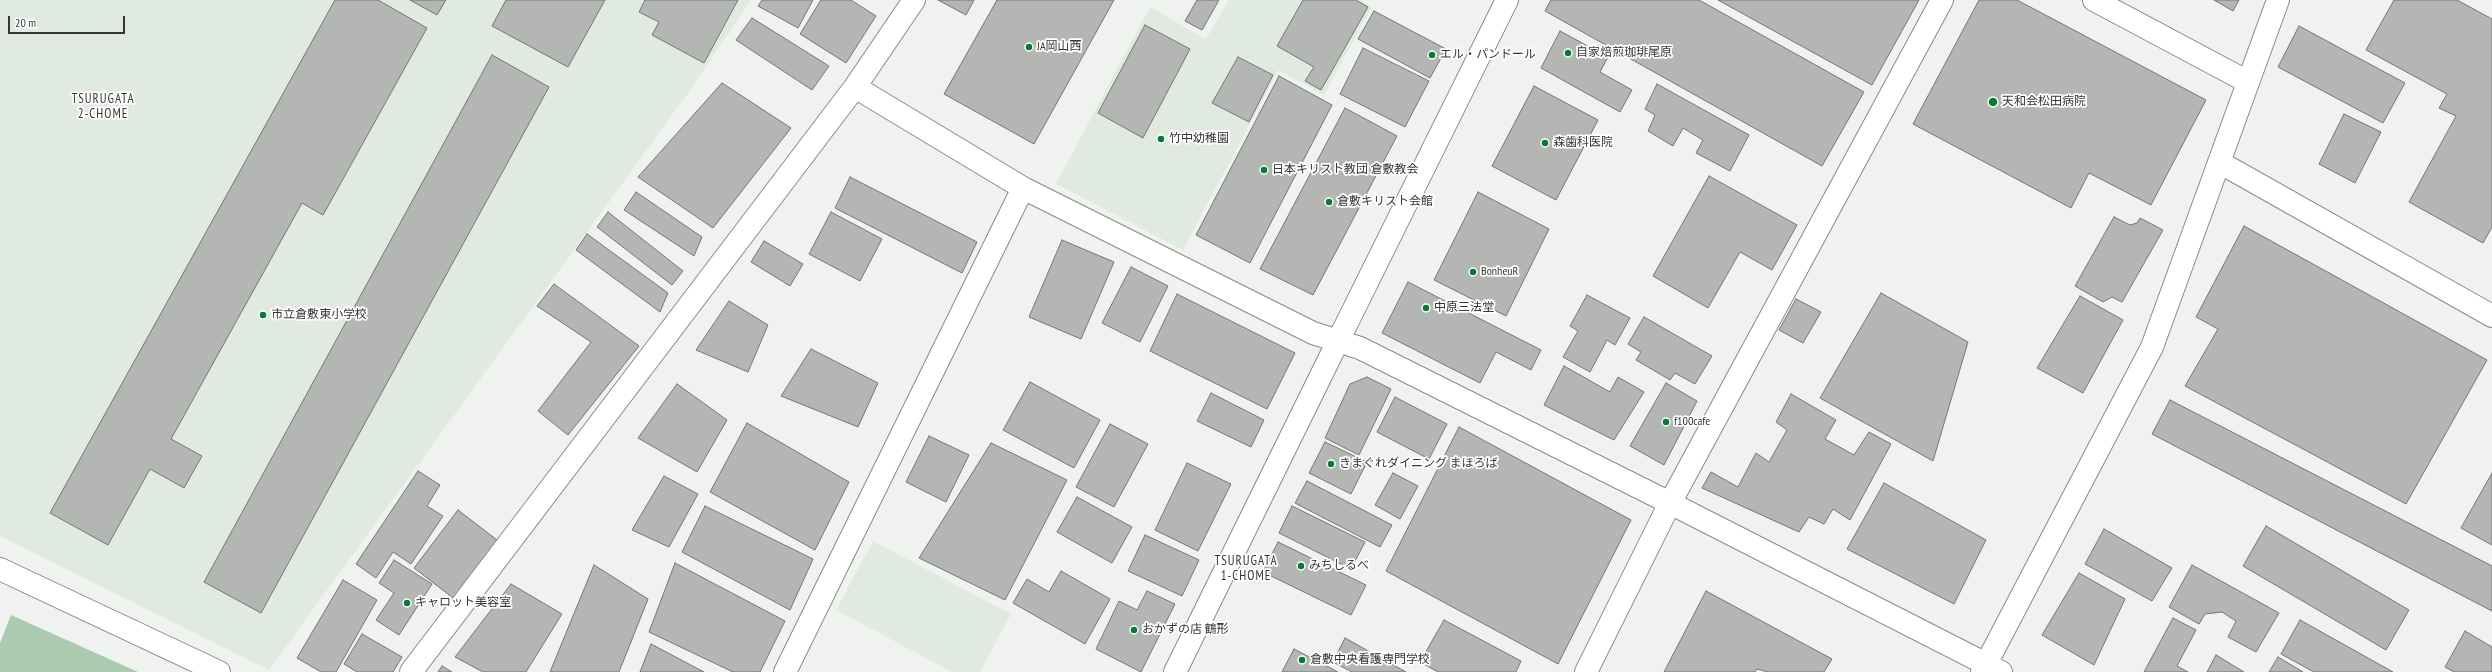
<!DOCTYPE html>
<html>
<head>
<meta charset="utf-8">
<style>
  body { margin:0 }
  #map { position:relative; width:2492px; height:672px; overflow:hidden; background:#f0f2f0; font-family:"PT Sans Narrow",sans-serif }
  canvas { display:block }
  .scale { position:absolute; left:8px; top:16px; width:117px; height:18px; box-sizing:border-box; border:2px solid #353635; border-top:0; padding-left:5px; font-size:12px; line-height:14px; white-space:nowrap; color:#353635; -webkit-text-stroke:3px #fff; paint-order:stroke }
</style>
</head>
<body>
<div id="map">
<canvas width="2492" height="672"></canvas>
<div class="scale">20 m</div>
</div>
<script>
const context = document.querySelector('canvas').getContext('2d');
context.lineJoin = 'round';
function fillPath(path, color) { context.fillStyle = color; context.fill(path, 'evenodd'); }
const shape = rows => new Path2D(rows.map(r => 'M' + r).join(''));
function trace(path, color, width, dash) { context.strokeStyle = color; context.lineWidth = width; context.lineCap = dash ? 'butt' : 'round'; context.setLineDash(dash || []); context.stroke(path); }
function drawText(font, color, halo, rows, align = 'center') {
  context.font = font + ' "PT Sans Narrow","Noto Sans JP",sans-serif'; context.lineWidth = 3.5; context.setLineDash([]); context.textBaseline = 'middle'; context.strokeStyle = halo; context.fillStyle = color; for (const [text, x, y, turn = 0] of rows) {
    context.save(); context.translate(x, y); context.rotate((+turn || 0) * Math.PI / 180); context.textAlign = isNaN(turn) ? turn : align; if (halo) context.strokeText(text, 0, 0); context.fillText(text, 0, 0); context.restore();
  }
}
fillPath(shape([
  [0,0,751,0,688,93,269,670,0,536],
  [1229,0,1360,0,1372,7,1324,95,1278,70,1183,250,1056,184,1150,7,1206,39],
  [873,541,1011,614,980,672,952,672,836,610]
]), '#e0eae1');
fillPath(shape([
  [11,615,138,672,0,672,0,643]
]), '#abcaaf');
const building = shape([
  [335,0,378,0,427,28,323,215,302,203,171,439,202,456,184,488,150,469,108,545,50,513,335,0],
  [410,0,446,0,437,15,410,0],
  [506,0,605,0,568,67,492,26,506,0],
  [645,0,738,0,704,63,652,35,659,22,639,12,645,0],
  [762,0,813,0,798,28,758,6,762,0],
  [821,0,851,0,876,16,846,63,800,34,821,0],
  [938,0,974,0,966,15,938,0],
  [997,0,1114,0,1034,144,944,94,997,0],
  [1197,0,1219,0,1202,30,1185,21,1197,0],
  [1303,0,1356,0,1368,7,1321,90,1305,81,1314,67,1277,46,1303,0],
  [1551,0,1699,0,1864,92,1822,166,1545,11,1551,0],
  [1718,0,1919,0,1872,85,1718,0],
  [1979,0,2017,0,2206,100,2151,205,2089,173,2071,208,1913,124,1979,0],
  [2214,0,2239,0,2233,11,2214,0],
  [2394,0,2457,0,2492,19,2492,227,2483,243,2409,202,2456,116,2439,108,2447,94,2366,50,2394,0],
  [1374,11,1446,49,1430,78,1358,39,1374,11],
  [752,18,829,66,812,90,736,40,752,18],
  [1145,25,1190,49,1143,138,1098,113,1145,25],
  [2299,26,2405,83,2383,123,2278,67,2299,26],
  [1560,31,1608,57,1600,72,1632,90,1620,112,1541,68,1560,31],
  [1363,48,1429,81,1405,127,1340,94,1363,48],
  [492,55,549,87,261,613,204,582,492,55],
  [1238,57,1273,75,1249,122,1212,103,1238,57],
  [1279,76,1332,105,1250,263,1196,235,1279,76],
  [722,83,791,128,713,228,638,177,722,83],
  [1657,84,1749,135,1730,171,1696,153,1703,140,1683,128,1673,146,1648,131,1655,115,1645,109,1657,84],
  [1534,86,1598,120,1556,200,1492,166,1534,86],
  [1345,108,1397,136,1313,295,1260,269,1345,108],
  [2344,114,2381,132,2355,183,2319,164,2344,114],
  [1709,176,1797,225,1772,270,1740,252,1708,308,1653,276,1709,176],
  [850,177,977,242,962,273,835,208,850,177],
  [636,192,702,237,694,256,624,210,636,192],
  [1478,192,1549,229,1506,316,1434,280,1478,192],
  [608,212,683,271,672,285,597,227,608,212],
  [831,212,882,239,860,281,809,254,831,212],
  [2114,217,2130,225,2137,223,2140,218,2163,230,2122,302,2112,297,2103,302,2075,286,2114,217],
  [2244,226,2487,360,2406,504,2185,386,2218,329,2196,317,2244,226],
  [587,234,668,293,660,312,576,250,587,234],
  [1062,240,1114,262,1081,339,1029,317,1062,240],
  [764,241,803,264,790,286,751,262,764,241],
  [1131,267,1168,286,1140,342,1102,323,1131,267],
  [1408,282,1541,350,1531,370,1496,352,1480,383,1382,333,1408,282],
  [554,284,639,346,568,435,538,411,591,342,537,306,554,284],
  [1881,293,1968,342,1933,461,1820,398,1881,293],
  [1177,294,1295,353,1267,409,1150,351,1177,294],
  [1587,295,1630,318,1615,345,1607,340,1590,372,1563,357,1578,331,1570,326,1587,295],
  [2080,296,2123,320,2083,393,2037,368,2080,296],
  [1796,299,1821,312,1803,343,1779,330,1796,299],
  [729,301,768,325,748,372,696,350,729,301],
  [1644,317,1712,356,1695,384,1675,373,1670,380,1636,360,1641,352,1628,344,1644,317],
  [811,349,878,383,858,427,781,396,811,349],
  [1564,366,1610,392,1618,377,1644,392,1614,440,1544,405,1564,366],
  [1367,377,1391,389,1359,455,1325,438,1350,384,1367,377],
  [1030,382,1100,420,1074,468,1003,430,1030,382],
  [1666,383,1697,401,1664,465,1630,446,1666,383],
  [677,384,727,420,697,472,638,438,677,384],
  [1211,393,1264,420,1251,447,1197,421,1211,393],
  [1791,394,1836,420,1825,439,1854,455,1869,432,1891,444,1850,520,1833,509,1824,524,1809,517,1799,532,1702,488,1711,472,1738,487,1756,453,1769,462,1787,430,1776,422,1791,394],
  [1395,397,1447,424,1429,459,1377,432,1395,397],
  [2170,400,2492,566,2492,611,2152,434,2170,400],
  [747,423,849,482,815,550,710,492,747,423],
  [1110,424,1148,444,1114,507,1076,487,1110,424],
  [1459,427,1631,520,1558,664,1386,571,1459,427],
  [929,436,969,455,946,502,906,482,929,436],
  [1325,442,1367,462,1351,494,1309,473,1325,442],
  [991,443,1067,480,1005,600,919,558,991,443],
  [1187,463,1231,484,1198,551,1155,530,1187,463],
  [418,471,440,485,427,506,443,516,411,564,393,552,376,578,356,564,418,471],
  [1393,473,1418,486,1400,519,1375,505,1393,473],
  [2492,473,2492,545,2461,528,2492,473],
  [664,476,698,494,669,547,632,530,664,476],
  [1307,481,1392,525,1380,547,1295,503,1307,481],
  [1884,483,1986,540,1954,604,1847,549,1884,483],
  [1077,497,1132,527,1112,563,1057,532,1077,497],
  [705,506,813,559,790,610,682,552,705,506],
  [1292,506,1365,542,1351,569,1279,533,1292,506],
  [458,510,501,543,457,601,414,568,458,510],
  [2266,526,2409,610,2386,650,2243,566,2266,526],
  [2104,529,2172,568,2152,601,2085,564,2104,529],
  [1145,535,1199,560,1182,596,1128,571,1145,535],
  [1278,542,1366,585,1351,615,1263,572,1278,542],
  [394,560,432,584,399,635,376,620,394,593,379,583,394,560],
  [675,563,785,621,760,672,733,672,649,632,675,563],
  [594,565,648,599,619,672,550,672,594,565],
  [2192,565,2279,613,2256,652,2228,637,2236,621,2222,612,2205,614,2199,624,2169,607,2192,565],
  [1061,571,1110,599,1085,644,1013,603,1027,579,1049,592,1061,571],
  [2079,573,2125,599,2094,665,2042,635,2079,573],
  [343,580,377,600,336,672,321,672,297,658,343,580],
  [511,584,562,614,526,672,483,672,455,657,511,584],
  [1147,591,1175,604,1141,672,1096,649,1119,601,1137,610,1147,591],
  [1706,591,1832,659,1824,672,1768,672,1757,669,1755,672,1664,672,1706,591],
  [2173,618,2196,630,2177,666,2188,672,2144,672,2173,618],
  [1444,620,1521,661,1516,672,1438,672,1420,662,1444,620],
  [2300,620,2393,672,2314,672,2281,654,2300,620],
  [2465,631,2492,647,2492,672,2454,672,2445,667,2465,631],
  [362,634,402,657,393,672,357,672,344,664,362,634],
  [1345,638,1406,672,1352,672,1333,662,1345,638],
  [651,644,704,672,640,672,651,644],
  [1294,649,1338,672,1282,672,1294,649],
  [2216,655,2244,672,2207,672,2216,655],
  [2278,657,2303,672,2269,672,2278,657],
  [442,666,452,672,438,672,442,666]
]);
fillPath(building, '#b4b6b4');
trace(building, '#747674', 1);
const street = shape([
  [2094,0,2248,82],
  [855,87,1023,188,1313,333,1360,348,1670,503,1986,664,2152,347,2278,0],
  [2219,162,2492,316],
  [1338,341,1507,0],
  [411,672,855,87,914,0],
  [785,672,1023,188],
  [1586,672,1670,503,1942,0]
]);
const secondary = shape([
  [0,569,219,672],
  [1175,672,1338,341],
  [1982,672,1986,664,2001,672]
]);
trace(street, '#888b88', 24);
trace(secondary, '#888b88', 24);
trace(street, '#fff', 22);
trace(secondary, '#fff', 22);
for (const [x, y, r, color] of [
  [1029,47,4,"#057c33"],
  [1568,53,4,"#057c33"],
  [1432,55,4,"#057c33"],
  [1993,102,5,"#057c33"],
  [1161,139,4,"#057c33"],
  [1545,143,4,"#057c33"],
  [1264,170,4,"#057c33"],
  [1329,202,4,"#057c33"],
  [1473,272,4,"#057c33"],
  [1426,308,4,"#057c33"],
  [263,315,4,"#057c33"],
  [1666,422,4,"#057c33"],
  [1331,464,4,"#057c33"],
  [1301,566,4,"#057c33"],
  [407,603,4,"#057c33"],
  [1134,630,4,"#057c33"],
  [1302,660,4,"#057c33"]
]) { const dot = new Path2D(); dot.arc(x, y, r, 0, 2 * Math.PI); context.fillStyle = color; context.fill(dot); trace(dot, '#fff', 1.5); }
drawText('12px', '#353635', '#fff', [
  ["JA岡山西",1037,47],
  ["自家焙煎珈琲尾原",1576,53],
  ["エル・パンドール",1440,55],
  ["天和会松田病院",2002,102],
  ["竹中幼稚園",1169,139],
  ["森歯科医院",1553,143],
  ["日本キリスト教団 倉敷教会",1272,170],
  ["倉敷キリスト会館",1337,202],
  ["BonheuR",1481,272],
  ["中原三法堂",1434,308],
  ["市立倉敷東小学校",271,315],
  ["f100cafe",1674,422],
  ["きまぐれダイニング まほろば",1339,464],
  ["みちしるべ",1309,566],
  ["キャロット美容室",415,603],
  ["おかずの店 鶴形",1142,630],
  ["倉敷中央看護専門学校",1310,660]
], 'left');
context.letterSpacing = '1px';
drawText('13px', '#353635', '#fff', [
  ["TSURUGATA",103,99],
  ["2-CHOME",103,114],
  ["TSURUGATA",1246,561],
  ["1-CHOME",1246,576]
]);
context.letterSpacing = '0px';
</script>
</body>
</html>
